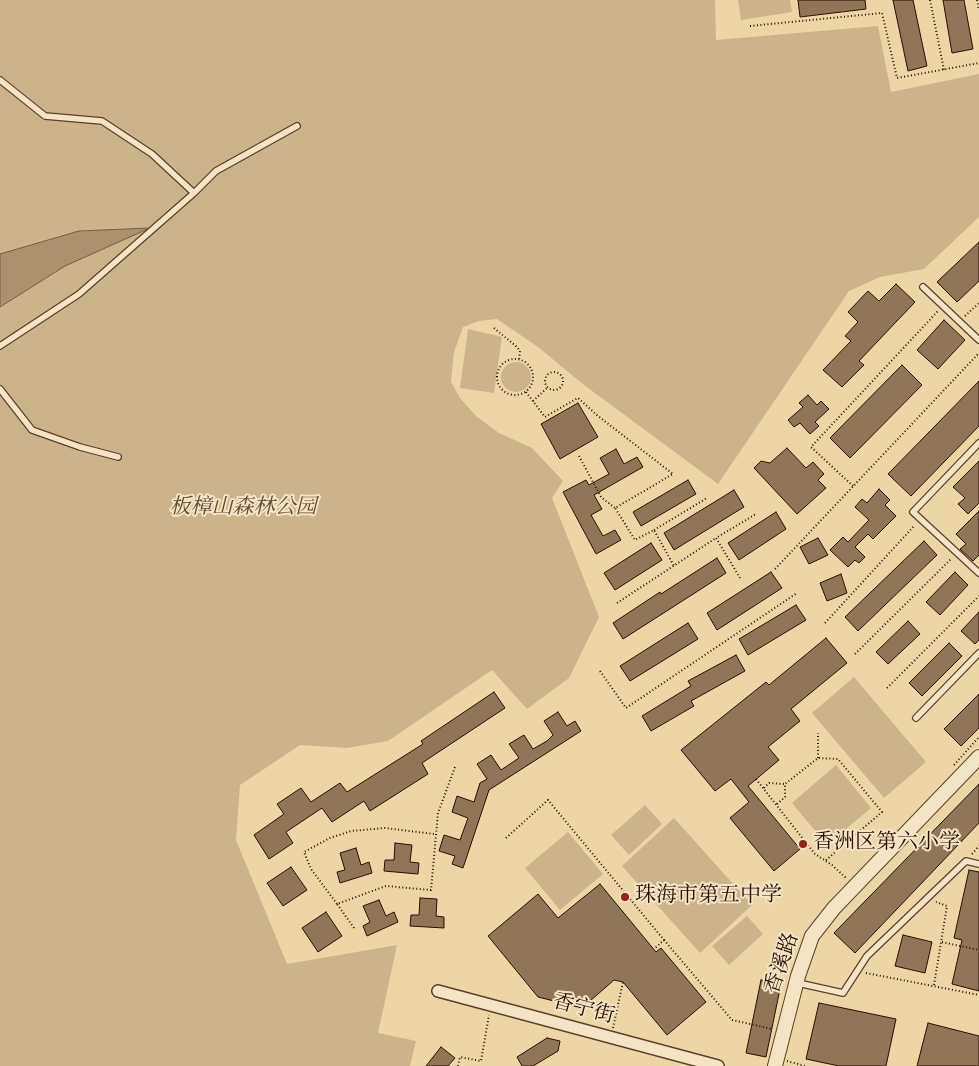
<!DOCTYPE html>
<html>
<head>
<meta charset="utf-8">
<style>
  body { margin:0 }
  canvas { display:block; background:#ecd6a5 }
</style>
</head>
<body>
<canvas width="979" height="1066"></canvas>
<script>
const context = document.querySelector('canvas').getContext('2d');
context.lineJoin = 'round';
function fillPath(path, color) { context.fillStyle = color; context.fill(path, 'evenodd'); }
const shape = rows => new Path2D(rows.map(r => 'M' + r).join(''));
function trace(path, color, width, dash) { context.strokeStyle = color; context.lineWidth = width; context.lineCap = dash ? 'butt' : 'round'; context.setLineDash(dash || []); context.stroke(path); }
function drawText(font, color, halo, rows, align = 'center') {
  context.font = font + ' "Sorts Mill Goudy","Noto Serif SC",serif'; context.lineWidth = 4; context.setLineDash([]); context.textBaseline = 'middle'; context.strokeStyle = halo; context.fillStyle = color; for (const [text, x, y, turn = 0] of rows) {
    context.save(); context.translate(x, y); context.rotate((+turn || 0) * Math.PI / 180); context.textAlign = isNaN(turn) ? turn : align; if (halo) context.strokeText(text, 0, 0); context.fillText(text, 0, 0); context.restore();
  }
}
fillPath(shape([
  [0,0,715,0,716,40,878,26,891,92,979,74,979,217,924,269,880,277,849,291,718,484,584,385,538,347,497,319,479,321,463,327,454,352,451,382,460,398,476,416,499,433,532,448,563,481,552,498,599,617,569,678,527,709,492,670,388,741,347,748,300,745,240,785,236,840,287,964,397,945,378,1033,416,1041,410,1066,0,1066,0,307,65,266,149,228,79,231,0,254],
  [738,0,790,0,792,12,741,20],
  [468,329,502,337,494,393,460,388],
  '501 377a15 15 0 1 1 30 0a15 15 0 1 1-30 0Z',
  [854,677,926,762,884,798,812,713],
  [836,765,871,808,827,845,792,803],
  [645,805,662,824,629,855,611,835],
  [674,818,752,905,700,953,622,866],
  [568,832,603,874,560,910,525,868],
  [747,916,763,934,729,965,712,946]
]), '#cbb489');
const water = shape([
  [150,228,65,266,0,307,0,254,79,231,150,228]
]);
fillPath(water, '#aa926d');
trace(water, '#775d41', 1);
const building = shape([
  [798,0,865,0,866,9,800,17,798,0],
  [893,0,913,0,927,66,908,71,893,0],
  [943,0,964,0,973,49,952,53,943,0],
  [979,242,979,281,957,302,937,282,979,242],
  [896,284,915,302,859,361,864,365,842,387,823,370,851,341,845,336,858,322,848,312,868,291,879,301,896,284],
  [944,320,965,340,938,369,917,350,944,320],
  [902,365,922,385,850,458,830,438,902,365],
  [979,381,979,426,911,496,888,474,979,381],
  [808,395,817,405,821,401,829,409,815,422,819,426,810,434,800,423,794,427,788,420,803,407,799,403,808,395],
  [578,403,598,437,560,459,541,424,578,403],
  [787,448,806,468,813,462,824,474,818,480,826,488,797,514,754,468,761,461,770,463,787,448],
  [616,449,624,464,637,457,643,467,594,495,602,509,591,515,603,536,615,530,621,540,596,554,563,492,586,480,589,485,609,474,600,458,616,449],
  [979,461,979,503,968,514,958,504,965,498,953,487,979,461],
  [688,480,696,494,641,526,633,512,688,480],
  [879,489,890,500,885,505,896,516,873,539,868,534,855,547,865,557,859,563,855,560,848,567,830,550,843,537,848,542,869,520,855,507,862,499,867,503,879,489],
  [734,490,744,507,674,550,664,533,734,490],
  [979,511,979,555,973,561,960,549,966,544,956,534,979,511],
  [776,512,786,529,739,560,728,543,776,512],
  [818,538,828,555,809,564,800,547,818,538],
  [924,541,937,555,858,631,845,617,924,541],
  [651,543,662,560,615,590,604,573,651,543],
  [717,558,726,573,623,639,613,623,660,592,661,594,717,558],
  [771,572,782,588,717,630,707,613,771,572],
  [955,572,968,585,940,615,926,602,955,572],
  [841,574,847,593,827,601,820,583,841,574],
  [796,605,806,620,748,655,739,639,796,605],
  [979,612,979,640,975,644,961,631,979,612],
  [908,621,920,634,888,664,876,652,908,621],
  [688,623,698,639,630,681,620,666,688,623],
  [826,638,847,663,791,709,800,721,768,747,779,760,748,786,800,849,774,871,730,818,749,802,731,779,715,791,681,750,766,682,769,685,826,638],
  [949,643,962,656,922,696,909,683,949,643],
  [736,655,745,671,691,701,694,706,651,731,642,716,691,686,688,681,736,655],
  [494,692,505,708,422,763,428,774,370,811,364,801,332,822,322,808,286,832,293,843,269,859,254,835,284,814,277,804,301,788,311,802,340,783,347,792,423,744,421,741,494,692],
  [979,694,979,728,961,746,944,729,979,694],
  [558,712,567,726,575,721,581,731,489,790,463,868,452,864,455,856,439,851,444,835,460,840,468,818,452,812,457,796,474,802,480,783,487,779,477,764,491,755,501,770,519,758,509,744,524,735,533,749,547,741,553,735,544,721,558,712],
  [979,784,979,823,855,953,834,933,979,784],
  [395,843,412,845,410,862,419,863,418,874,384,871,385,860,394,860,395,843],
  [356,848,361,865,369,862,372,873,340,883,337,872,345,870,340,853,356,848],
  [291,867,307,890,283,906,267,883,291,867],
  [969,870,979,872,979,991,952,984,962,940,954,938,969,870],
  [600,884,656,952,661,948,706,1002,667,1035,623,982,614,980,582,1008,538,997,488,936,538,894,558,918,600,884],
  [420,898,437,899,436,916,444,917,444,928,410,926,411,915,419,915,420,898],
  [379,900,386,916,394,912,398,922,367,936,363,926,370,922,363,906,379,900],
  [326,912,342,936,318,952,302,928,326,912],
  [903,935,932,942,925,973,895,966,903,935],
  [761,980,781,984,766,1057,746,1053,761,980],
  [819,1003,896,1019,886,1066,839,1066,806,1059,819,1003],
  [928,1023,979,1036,979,1066,917,1066,928,1023],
  [547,1038,560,1041,558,1051,533,1066,522,1066,517,1057,547,1038],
  [441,1047,455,1058,448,1066,426,1066,441,1047]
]);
fillPath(building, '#8f7656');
trace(building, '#2b0e00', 1);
const service = shape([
  [0,80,45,116,102,121,152,154,194,193,79,294,0,346],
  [194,193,216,171,297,126],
  [923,287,979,340],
  [0,389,32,430,80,447,118,457],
  [979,443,913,512,979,573],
  [916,718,979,653],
  [798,983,843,993,867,956,966,861,979,864]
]);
const minor = shape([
  [438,991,718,1066]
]);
const tertiary = shape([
  [775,1066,798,976,812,936,834,908,979,757]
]);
trace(service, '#5b4029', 8);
trace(minor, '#5b4029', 14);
trace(tertiary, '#5b4029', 16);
trace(shape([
  [930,0,944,70],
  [977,0,979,10],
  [750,26,882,13,897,78,979,63],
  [965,316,979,303],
  [494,328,517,347,520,351,519,360],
  '497 377a18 18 0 1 1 36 0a18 18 0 1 1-36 0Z',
  '545 381a9 9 0 1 1 18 0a9 9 0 1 1-18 0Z',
  [526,392,545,417,578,398,598,416,673,474,615,508,635,540,654,530,674,566],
  [533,401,547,388],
  [579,456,601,497,615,508],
  [853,486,811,447,938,311],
  [654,530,707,498],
  [775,569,979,353],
  [740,578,716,538,756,514],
  [617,603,716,538],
  [825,623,915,525],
  [855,654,952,558],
  [600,671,626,708,797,593],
  [887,688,979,596],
  [818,758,818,733],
  [954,765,979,737],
  [756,779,815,854,832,865,846,878],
  [764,788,769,783,785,784],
  [777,804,785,797,785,784,818,758,838,759,882,812,825,861],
  [506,838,548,800,664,940,654,949],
  [972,854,979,846],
  [337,904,311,869,304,852,330,838,351,831,385,828,434,834],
  [354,928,337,904,386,886,431,890,438,813,455,767],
  [664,940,732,1020,772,1029],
  [942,942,979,950],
  [866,973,979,995],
  [934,985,947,906,936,902],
  [613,1028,623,982],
  [787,1061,805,1066],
  [458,1066,460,1057,481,1061,489,1015]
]), '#2b0e00', 2, [1, 2.5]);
trace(service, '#f3e4c4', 5.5);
trace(minor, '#f3e4c4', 11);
trace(tertiary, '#f3e4c4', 14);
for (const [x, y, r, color] of [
  [803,844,5,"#8f2418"],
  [625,897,5,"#8f2418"]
]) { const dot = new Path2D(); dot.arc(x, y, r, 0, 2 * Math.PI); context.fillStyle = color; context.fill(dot); trace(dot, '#f3e4c4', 2); }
drawText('italic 21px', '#634830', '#f3e4c4', [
  ["板樟山森林公园",243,509]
]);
drawText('21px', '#2b0e00', '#f3e4c4', [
  ["香洲区第六小学",813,844],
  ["珠海市第五中学",635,897]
], 'left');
drawText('21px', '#2b0e00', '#f3e4c4', [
  ["香溪路",784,964,-71],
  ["香宁街",583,1011,15]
]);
</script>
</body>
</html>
